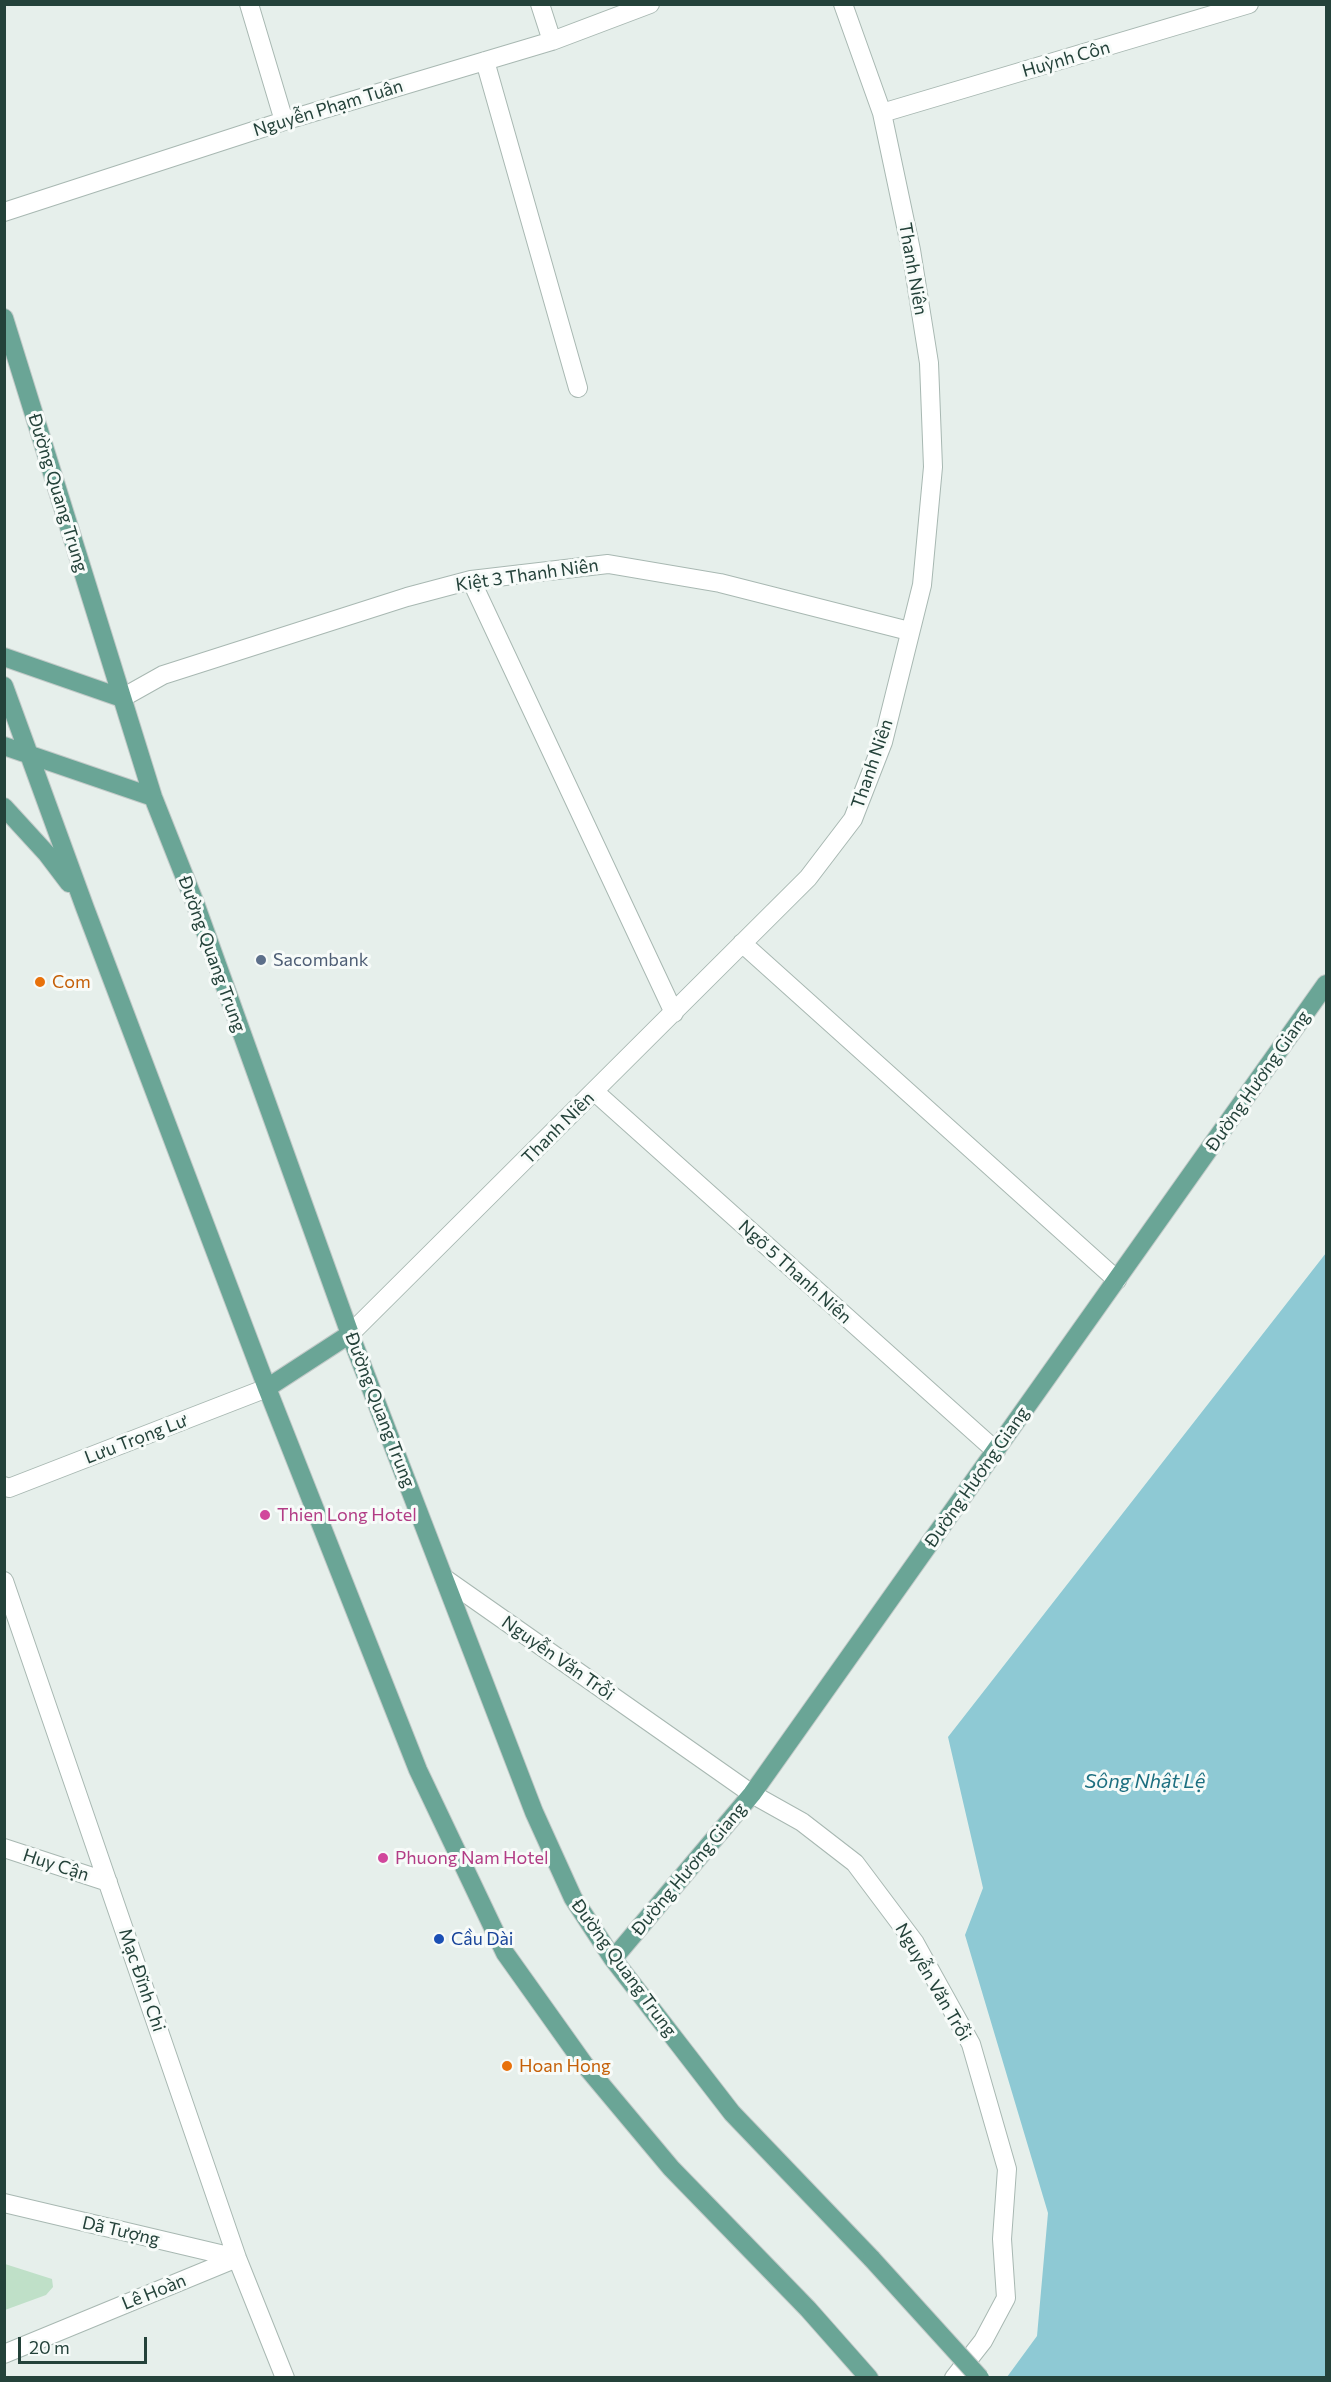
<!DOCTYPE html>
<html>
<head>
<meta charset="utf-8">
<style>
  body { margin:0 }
  #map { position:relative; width:1331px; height:2382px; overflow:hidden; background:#e6efeb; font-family:Commissioner,sans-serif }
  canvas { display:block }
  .frame { position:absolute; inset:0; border:6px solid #24423a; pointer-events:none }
  .scale { position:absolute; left:18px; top:2337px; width:129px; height:27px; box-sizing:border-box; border:3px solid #24423a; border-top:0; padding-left:8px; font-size:18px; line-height:21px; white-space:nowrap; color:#24423a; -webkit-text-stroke:4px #f7fbf9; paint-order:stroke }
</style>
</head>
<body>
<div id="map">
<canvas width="1331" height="2382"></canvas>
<div class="frame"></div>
<div class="scale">20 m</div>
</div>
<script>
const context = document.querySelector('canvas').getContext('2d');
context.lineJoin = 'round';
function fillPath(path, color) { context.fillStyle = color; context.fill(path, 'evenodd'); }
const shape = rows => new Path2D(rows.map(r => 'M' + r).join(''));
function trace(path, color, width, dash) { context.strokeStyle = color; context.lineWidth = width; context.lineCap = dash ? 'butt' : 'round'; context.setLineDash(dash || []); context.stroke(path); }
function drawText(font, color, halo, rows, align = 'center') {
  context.font = font + ' Commissioner,sans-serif'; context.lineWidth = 6; context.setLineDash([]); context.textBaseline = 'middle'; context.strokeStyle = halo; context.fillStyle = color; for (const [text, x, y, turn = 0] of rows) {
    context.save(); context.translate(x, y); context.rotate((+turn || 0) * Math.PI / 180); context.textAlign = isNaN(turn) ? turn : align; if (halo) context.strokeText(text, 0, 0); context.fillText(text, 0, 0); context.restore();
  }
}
fillPath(shape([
  [5,2264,52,2279,53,2287,46,2295,5,2310]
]), '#bfe0c8');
fillPath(shape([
  [1326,1253,1326,2377,1007,2377,1037,2336,1048,2213,965,1935,983,1888,948,1737]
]), '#8ec9d4');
const minor = shape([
  [249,4,284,121],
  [540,4,552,41],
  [485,61,578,388],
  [882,113,1249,4],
  [4,212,284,121,552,41,650,4],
  [471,580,674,1013],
  [122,698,163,675,407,597,471,580,608,564,720,583,909,631],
  [742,943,1117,1280],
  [595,1092,996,1451],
  [350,1334,808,878,853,819,883,742,922,585,933,467,929,363,911,250,882,113,843,4],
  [4,1486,9,1488,267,1388],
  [444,1578,752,1794,802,1822,855,1863,915,1943,971,2044,1007,2169,1002,2239,1006,2298,983,2341,954,2378],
  [4,1581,237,2258,285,2378],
  [4,1848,108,1882],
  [4,2203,237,2258],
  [4,2354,237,2258]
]);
const major = shape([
  [4,318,153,797,195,903,350,1334,534,1812,573,1898,613,1959,732,2113,872,2259],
  [4,657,122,698],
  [4,686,85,908,267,1388,418,1770,505,1953,584,2064,671,2168,808,2309,869,2378],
  [4,746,153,797],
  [4,807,47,854,69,883],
  [267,1388,350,1334],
  [613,1959,752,1794,1326,984]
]);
trace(minor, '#a8b8b2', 20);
trace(major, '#c2cac8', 20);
trace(minor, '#fff', 18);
trace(major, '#6aa596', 18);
const majorBridge = shape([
  [872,2259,980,2378]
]);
trace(majorBridge, '#c2cac8', 20, []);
trace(majorBridge, '#6aa596', 18);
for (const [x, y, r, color] of [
  [261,960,6,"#5c6f8a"],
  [40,982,6,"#e8710a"],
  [265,1515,6,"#d1479c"],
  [383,1858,6,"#d1479c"],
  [439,1939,6,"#1a4fb4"],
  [507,2066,6,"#e8710a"]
]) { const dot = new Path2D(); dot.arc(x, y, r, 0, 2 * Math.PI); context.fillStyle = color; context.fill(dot); trace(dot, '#f7fbf9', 2); }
drawText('18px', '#24423a', '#f7fbf9', [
  ["Huỳnh Côn",1066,59,-16],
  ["Nguyễn Phạm Tuân",328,108,-17],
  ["Thanh Niên",913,269,80],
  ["Đường Quang Trung",58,493,73],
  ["Kiệt 3 Thanh Niên",527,575,-8],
  ["Thanh Niên",872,764,-71],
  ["Đường Quang Trung",212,954,70],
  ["Đường Hương Giang",1258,1081,-55],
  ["Thanh Niên",558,1128,-45],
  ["Ngõ 5 Thanh Niên",795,1272,42],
  ["Đường Quang Trung",380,1410,69],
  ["Lưu Trọng Lư",136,1439,-21],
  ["Đường Hương Giang",977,1477,-55],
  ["Nguyễn Văn Trỗi",558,1658,35],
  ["Huy Cận",56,1865,18],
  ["Đường Hương Giang",689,1869,-50],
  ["Đường Quang Trung",624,1968,54],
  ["Mạc Đĩnh Chi",142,1980,71],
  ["Nguyễn Văn Trỗi",933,1982,60],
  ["Dã Tượng",121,2231,13],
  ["Lê Hoàn",154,2292,-22]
]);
drawText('18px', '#4e5e75', '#f7fbf9', [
  ["Sacombank",273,960]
], 'left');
drawText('18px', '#c56008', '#f7fbf9', [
  ["Com",52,982],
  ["Hoan Hong",519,2066]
], 'left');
drawText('18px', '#b23c85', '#f7fbf9', [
  ["Thien Long Hotel",277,1515],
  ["Phuong Nam Hotel",395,1858]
], 'left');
drawText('18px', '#164399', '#f7fbf9', [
  ["Cầu Dài",451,1939]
], 'left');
drawText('italic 20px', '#1c6f80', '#f7fbf9', [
  ["Sông Nhật Lệ",1145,1781]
]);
</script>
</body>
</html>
